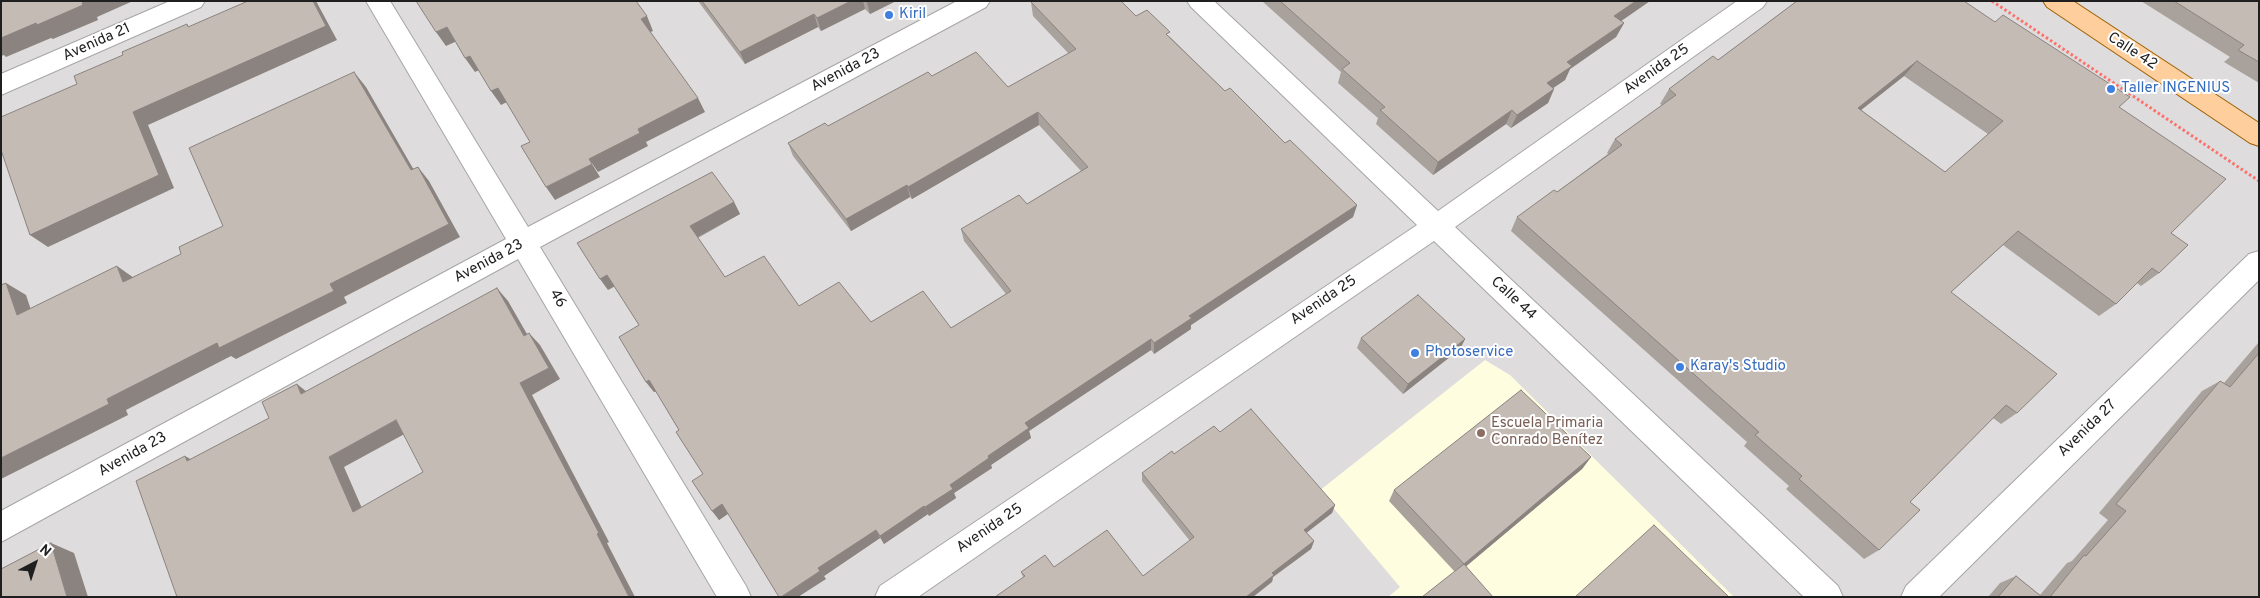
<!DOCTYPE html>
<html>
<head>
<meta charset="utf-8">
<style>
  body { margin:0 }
  #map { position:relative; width:2260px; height:598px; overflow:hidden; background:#f0ece6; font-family:Overpass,sans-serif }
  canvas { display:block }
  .frame { position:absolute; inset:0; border:2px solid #1f1f1f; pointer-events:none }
  .north { position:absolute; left:10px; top:538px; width:50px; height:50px; -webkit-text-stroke:4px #fff; paint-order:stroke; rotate:40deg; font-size:14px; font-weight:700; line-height:20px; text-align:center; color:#1f1f1f }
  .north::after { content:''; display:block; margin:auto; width:18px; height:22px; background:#1f1f1f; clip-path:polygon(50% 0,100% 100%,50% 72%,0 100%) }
</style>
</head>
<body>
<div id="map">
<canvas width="2260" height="598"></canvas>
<div class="frame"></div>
<div class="north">N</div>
</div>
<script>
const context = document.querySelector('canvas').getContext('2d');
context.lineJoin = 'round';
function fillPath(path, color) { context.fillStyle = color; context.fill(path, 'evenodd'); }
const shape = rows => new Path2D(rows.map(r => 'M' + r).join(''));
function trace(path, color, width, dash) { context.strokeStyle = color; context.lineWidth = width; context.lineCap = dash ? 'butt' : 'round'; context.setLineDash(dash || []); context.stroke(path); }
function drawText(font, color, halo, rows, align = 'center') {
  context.font = font + ' Overpass,sans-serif'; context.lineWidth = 4; context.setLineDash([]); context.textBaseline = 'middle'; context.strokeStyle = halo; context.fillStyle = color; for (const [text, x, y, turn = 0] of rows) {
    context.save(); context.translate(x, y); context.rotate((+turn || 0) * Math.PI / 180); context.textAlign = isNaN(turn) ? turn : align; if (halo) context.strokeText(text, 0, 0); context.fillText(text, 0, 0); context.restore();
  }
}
fillPath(shape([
  [1,1,2259,1,2259,597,1,597]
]), '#dedcdc');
fillPath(shape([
  [1485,360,1510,375,1734,597,1388,597,1400,587,1319,491]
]), '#fffde0');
const minor = shape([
  [170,1,205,1,201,7,1,95,1,74,170,1],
  [366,1,390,1,528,227,957,1,990,1,986,7,540,247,746,586,751,597,717,597,518,259,1,542,1,511,506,239,366,1],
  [1187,1,1214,1,1438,211,1737,1,1767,1,1763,7,1455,227,1838,586,1843,597,1804,597,1434,241,918,597,875,597,880,586,1417,225,1191,7,1187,1],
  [2259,251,2259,280,1939,597,1901,597,1906,586,2249,254,2259,251]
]);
const major = shape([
  [2043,1,2073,1,2259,123,2259,146,2250,143,2047,7,2043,1]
]);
trace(minor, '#a6a6a6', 2);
trace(major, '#9b5f00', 2);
trace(shape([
  [1992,1,2259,181]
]), '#fd716a', 3, [2.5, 2.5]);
fillPath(minor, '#fff');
fillPath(major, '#fece9d');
fillPath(shape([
  [698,1,896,1,870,14,865,9,821,31,818,27,745,64],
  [1262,1,1650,1,1621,21,1624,23,1616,37,1570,69,1565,80,1553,88,1554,89,1548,103,1511,128,1506,124,1433,175,1376,124,1378,118,1338,83,1341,72],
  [1797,1,2119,107,2171,233,2159,273,2141,286,2137,283,2116,304,2099,316,2003,245,1951,292,2017,413,2001,424,1993,418,1910,502,1879,550,1864,559,1786,489,1789,486,1744,446,1747,442,1511,231,1517,217,1557,192,1608,154,1607,153,1615,139,1662,105,1660,104,1669,89,1718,60],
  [1904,76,1988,134,1945,172,1861,110],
  [2141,1,2259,1,2259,83,2224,62,2230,57],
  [1031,2,1136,16,1170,37,1225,91,1357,205,1353,217,1191,325,1191,329,1154,354,1151,350,1029,431,1031,438,991,465,992,468,954,493,956,498,929,516,928,514,884,544,880,538,824,576,826,579,728,514,719,520,703,474,679,430,656,391,654,392,646,382,639,325,615,286,608,290,734,202,740,214,698,238,725,277,799,306,871,322,951,328,1006,294,964,241,961,229,1027,204,1081,171,1039,125,912,199,910,197,851,231,793,156,788,143,828,126,932,76,1008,87,1069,54,1033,16],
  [1361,338,1465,339,1460,349,1403,394,1357,348],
  [2259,342,2259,597,1988,597,2000,583,2016,576,2040,595,2067,563,2072,561,2108,520,2099,513,2186,410,2202,391,2220,381,2224,383],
  [1220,432,1335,505,1332,513,1306,533,1314,541,1311,549,1273,577,1272,582,1023,577,1021,572,1054,567,1143,576,1190,541,1142,481,1142,473,1174,454],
  [1591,457,1582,469,1466,566,1455,572,1389,501,1394,490]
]), '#a9a19c');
fillPath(shape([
  [85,1,133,1,97,17,98,20,53,39,51,38,6,57,4,55,1,56,1,38],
  [313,1,316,1,337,40,148,125,174,188,48,247,30,235,133,112],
  [851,1,863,1,865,9,821,31,817,18],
  [868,1,896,1,870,14,867,2],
  [1636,1,1650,1,1608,30,1614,16],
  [814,14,818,27,745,64,740,52],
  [647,16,653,31,648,33,641,19],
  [1624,23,1616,37,1570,69,1565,80,1540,97,1547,83,1567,62],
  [447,27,457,41,446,46,436,32],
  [470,56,479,70,475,72,465,58],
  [1917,61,1904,76,1846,122,1858,108],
  [354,72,366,87,422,184,411,170],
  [498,88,507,102,501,105,491,91],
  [1554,89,1548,103,1511,128,1517,115],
  [698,98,705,112,646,142,648,146,598,172,589,159,638,129],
  [1512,110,1506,124,1433,175,1438,162],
  [1038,112,1039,125,912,199,908,187],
  [592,164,600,177,555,200,546,187],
  [418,167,429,181,460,237,344,297,347,303,236,359,231,356,126,410,128,415,1,479,1,458,107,399,330,284],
  [907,185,910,197,851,231,846,219],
  [734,202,740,214,696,238,690,226],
  [1357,205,1353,217,1191,325,1191,329,1154,354,1154,343,1189,316],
  [117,266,134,278,123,282],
  [607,275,615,286,608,290,600,279],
  [6,283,26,295,37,328,17,315],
  [497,288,508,301,535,348,524,336],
  [529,333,540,345,560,379,532,395,609,542,607,543,635,597,629,597,520,383],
  [1151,339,1151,350,1029,431,1031,438,991,465,992,468,954,493,956,498,929,516,925,507,950,485,988,456,1025,423],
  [1465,339,1460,349,1403,394,1408,384],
  [649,380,657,391,654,392,646,382],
  [297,384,312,396,301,394],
  [396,420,410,431,344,467,368,522,353,512,329,457],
  [185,456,203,466,187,461],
  [1591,457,1582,469,1457,574,1464,564],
  [722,504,729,513,719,520,712,511],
  [1335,505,1332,513,1301,537,1304,530],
  [924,506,928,514,884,544,880,536],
  [876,530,880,538,824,576,818,568],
  [1314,541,1311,549,1273,577,1272,582,1253,597,1246,597,1272,573],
  [51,543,74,553,88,597,67,597],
  [820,571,826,579,798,597,781,597]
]), '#8a837f');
const building = shape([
  [1,1,85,1,82,3,83,5,37,25,36,23,1,38,1,1],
  [248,1,313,1,326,26,133,112,159,175,30,235,1,150,1,117,77,84,74,76,123,55,122,52,187,24,188,27,248,1],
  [416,1,636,1,647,16,641,19,698,98,638,129,640,133,589,159,592,164,546,187,521,146,530,142,498,88,491,91,470,56,465,58,447,27,436,32,416,1],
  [702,1,851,1,817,18,814,14,740,52,702,1],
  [1034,1,1121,1,1136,16,1147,10,1170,32,1166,34,1225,91,1230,88,1285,143,1290,140,1357,205,1189,316,1192,318,1154,343,1151,339,1025,423,1029,428,988,456,989,458,950,485,953,489,925,507,924,506,880,536,876,530,818,568,820,571,781,597,779,597,722,504,712,511,692,481,703,474,676,432,679,430,649,380,646,382,619,337,639,325,607,275,600,279,577,243,712,172,734,202,690,226,725,277,764,256,799,306,839,282,871,322,923,291,951,328,1011,291,961,229,1019,195,1027,204,1088,167,1038,112,908,187,907,185,846,219,788,143,825,123,828,126,928,72,932,76,976,52,1008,87,1076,49,1031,2,1034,1],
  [1280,1,1636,1,1614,16,1624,23,1567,62,1572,66,1547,83,1554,89,1517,115,1512,110,1438,162,1380,110,1385,107,1342,69,1350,63,1280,1],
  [1797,1,1964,1,1995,22,2003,15,2130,97,2119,107,2226,179,2171,233,2188,245,2159,273,2152,268,2116,304,2018,231,1951,292,2057,374,2017,413,2006,405,1910,502,1920,510,1879,550,1799,479,1802,476,1755,435,1759,432,1517,217,1554,190,1557,192,1622,145,1615,139,1676,95,1669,89,1713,56,1718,60,1797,1],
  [1917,61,2003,121,1945,172,1858,108,1917,61],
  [2174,1,2259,1,2259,62,2238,50,2244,45,2174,1],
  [354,72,411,170,418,167,449,224,330,284,334,291,219,348,217,343,107,399,109,404,1,458,1,285,6,283,17,315,117,266,123,282,181,254,179,247,223,226,189,148,354,72],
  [497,288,524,336,529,333,549,368,520,383,599,533,597,534,629,597,177,597,136,481,185,456,187,461,269,418,262,402,297,384,301,394,497,288],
  [396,420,423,472,353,512,329,457,396,420],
  [1418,295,1465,339,1408,384,1361,338,1418,295],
  [2259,353,2259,597,2050,597,2084,555,2086,556,2126,511,2116,504,2204,400,2220,381,2230,387,2259,353],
  [1521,390,1591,457,1464,564,1394,490,1521,390],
  [1251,409,1335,505,1304,530,1314,541,1272,573,1274,575,1246,597,995,597,1025,576,1021,572,1045,555,1054,567,1107,530,1143,576,1194,537,1142,473,1172,451,1174,454,1214,426,1220,432,1251,409],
  [1654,525,1729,597,1575,597,1654,525],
  [51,543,67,597,1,597,1,569,51,543],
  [1464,564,1493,597,1422,597,1464,564],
  [2016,576,2042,597,1998,597,2016,576]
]);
fillPath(building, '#c5bbb5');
trace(building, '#8a837f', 1);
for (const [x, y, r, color] of [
  [889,15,5,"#3f7fe0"],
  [2111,89,5,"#3f7fe0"],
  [1415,353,5,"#3f7fe0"],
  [1680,367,5,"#3f7fe0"],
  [1481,433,5,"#8d6e63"]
]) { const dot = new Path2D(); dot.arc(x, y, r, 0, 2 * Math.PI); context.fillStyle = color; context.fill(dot); trace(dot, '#fff', 2); }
drawText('15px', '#366cbe', '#fff', [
  ["Kiril",899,15],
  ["Taller INGENIUS",2121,89],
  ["Photoservice",1425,353],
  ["Karay's Studio",1690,367]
], 'left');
drawText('15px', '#1f1f1f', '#fff', [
  ["Avenida 21",97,43,-24],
  ["Calle 42",2132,52,33],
  ["Avenida 25",1657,70,-35],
  ["Avenida 23",846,71,-28],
  ["Avenida 23",489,262,-28],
  ["46",557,299,59],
  ["Calle 44",1513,299,43],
  ["Avenida 25",1324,301,-34],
  ["Avenida 27",2088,429,-44],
  ["Avenida 23",133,455,-29],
  ["Avenida 25",990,529,-34]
]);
drawText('15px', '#785e54', '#fff', [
  ["Escuela Primaria",1491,424],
  ["Conrado Benítez",1491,441]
], 'left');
</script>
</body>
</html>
